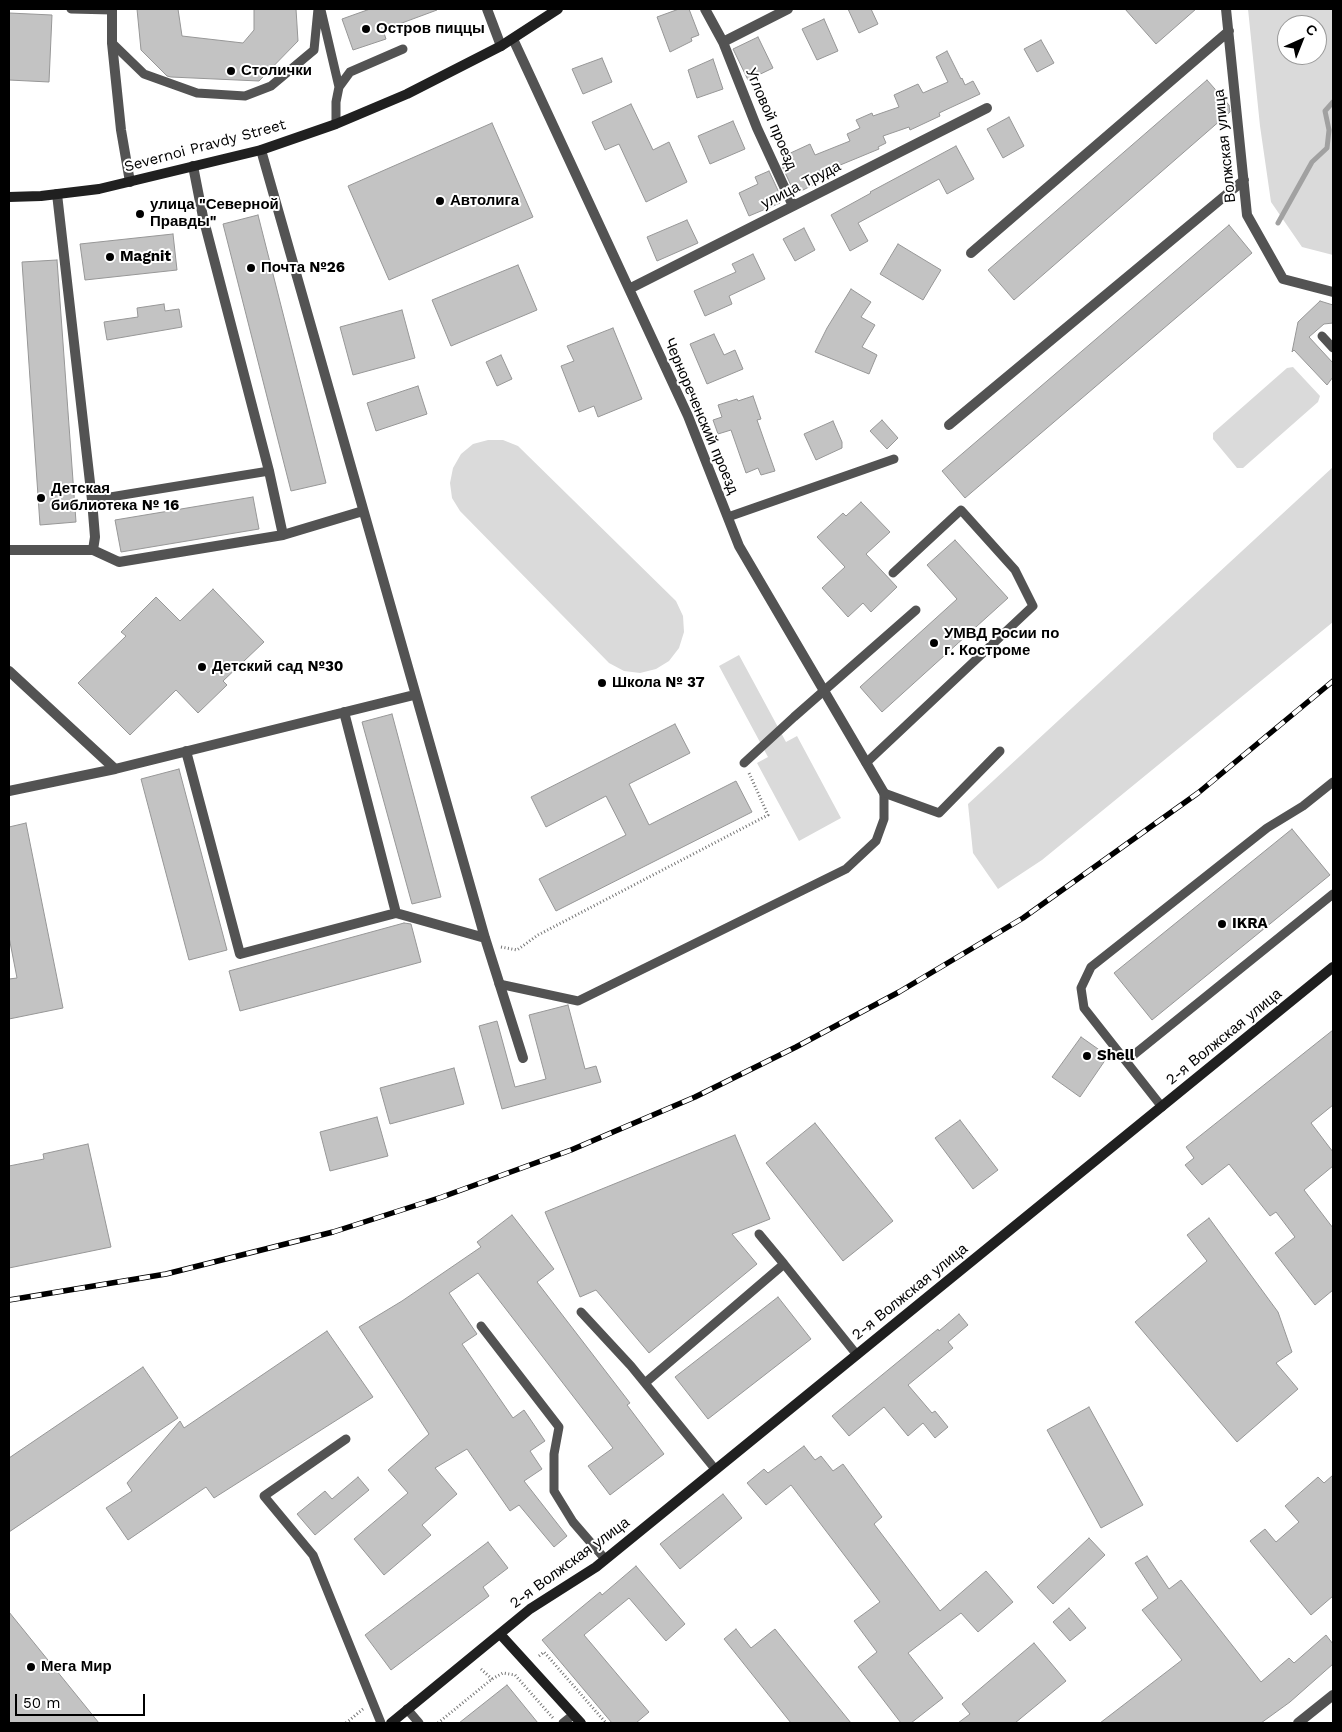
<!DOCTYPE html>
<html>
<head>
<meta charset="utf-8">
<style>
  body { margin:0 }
  #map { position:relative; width:1342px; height:1732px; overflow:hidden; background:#fff; font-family:"Work Sans",sans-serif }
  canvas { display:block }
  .frame { position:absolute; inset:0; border:10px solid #000; pointer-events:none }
  .north { position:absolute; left:1277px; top:15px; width:50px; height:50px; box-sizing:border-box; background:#fff; border:1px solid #999; border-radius:50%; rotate:44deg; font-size:14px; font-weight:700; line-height:20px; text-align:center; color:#000 }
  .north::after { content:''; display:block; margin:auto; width:18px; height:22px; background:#000; clip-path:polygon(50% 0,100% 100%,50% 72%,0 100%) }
  .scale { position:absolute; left:15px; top:1694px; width:130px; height:22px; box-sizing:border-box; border:2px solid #000; border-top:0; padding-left:6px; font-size:15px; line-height:18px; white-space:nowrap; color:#000; -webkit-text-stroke:4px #fff; paint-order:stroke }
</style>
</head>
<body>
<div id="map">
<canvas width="1342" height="1732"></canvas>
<div class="frame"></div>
<div class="north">С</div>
<div class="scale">50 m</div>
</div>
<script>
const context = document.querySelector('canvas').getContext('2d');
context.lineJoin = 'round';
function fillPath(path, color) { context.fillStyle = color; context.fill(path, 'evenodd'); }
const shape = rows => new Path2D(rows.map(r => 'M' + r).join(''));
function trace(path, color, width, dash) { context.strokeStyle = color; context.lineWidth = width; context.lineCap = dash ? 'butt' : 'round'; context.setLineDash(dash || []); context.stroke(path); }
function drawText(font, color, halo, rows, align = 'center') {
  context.font = font + ' "Work Sans",sans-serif'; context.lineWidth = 4; context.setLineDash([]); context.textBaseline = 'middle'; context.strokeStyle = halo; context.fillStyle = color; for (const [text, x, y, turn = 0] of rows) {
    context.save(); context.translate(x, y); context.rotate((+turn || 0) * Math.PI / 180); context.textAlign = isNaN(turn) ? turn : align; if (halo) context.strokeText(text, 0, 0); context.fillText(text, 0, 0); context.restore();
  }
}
fillPath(shape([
  [1248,9,1333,9,1333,255,1302,247,1271,202,1260,126],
  [1287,25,1317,25,1317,55,1287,55],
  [1293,367,1320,396,1318,402,1243,468,1237,468,1213,439,1213,433,1287,368],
  [488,440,503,440,518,446,676,601,683,616,684,632,679,648,669,661,656,669,640,673,624,671,609,663,460,511,452,498,450,483,453,468,461,454,473,444],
  [1333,467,1333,622,1042,860,998,889,973,853,968,804],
  [739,655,786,742,797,736,841,818,799,841,757,763,768,757,719,666]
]), '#dadada');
trace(shape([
  [1278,223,1312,162,1327,148,1329,130,1325,111,1333,102]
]), '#a1a1a1', 5);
const building = shape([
  [137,9,178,9,182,36,243,43,254,30,254,9,296,9,298,41,259,81,171,77,167,76,141,50,137,9],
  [370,9,437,9,437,10,383,30,386,39,353,50,342,19,370,9],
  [679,9,689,9,699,35,691,38,692,41,670,52,657,17,679,9],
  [848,9,871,9,878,24,859,33,848,9],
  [1125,9,1196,9,1156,44,1125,9],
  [9,13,52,15,49,82,9,80,9,13],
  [824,19,838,51,817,60,802,29,824,19],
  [758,37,773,68,748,80,733,49,758,37],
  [1041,40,1054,63,1037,72,1024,49,1041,40],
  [947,51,961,79,962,78,965,85,973,81,980,94,939,113,940,116,910,130,909,127,883,136,886,143,878,147,879,149,833,168,834,170,826,174,827,178,795,194,782,166,788,164,784,156,810,144,815,155,850,141,847,134,860,128,856,120,872,113,873,116,899,107,894,95,918,84,923,93,948,82,936,57,947,51],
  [602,58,612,82,583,94,572,69,602,58],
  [713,59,723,89,697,98,688,70,713,59],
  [1207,80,1229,105,1230,112,1014,300,988,270,1207,80],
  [631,104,653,150,669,142,687,182,646,202,619,144,605,150,592,122,631,104],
  [1009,117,1024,146,1003,158,987,129,1009,117],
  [733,121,745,149,710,164,698,136,733,121],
  [492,123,533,217,389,280,348,186,492,123],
  [956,146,974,179,947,194,939,179,858,223,868,241,850,251,831,215,871,193,870,192,956,146],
  [769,171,782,199,779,201,780,203,749,216,739,193,758,184,755,177,769,171],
  [258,215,326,483,291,491,223,224,258,215],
  [687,220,698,243,657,261,647,237,687,220],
  [1229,225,1252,253,965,498,942,471,1229,225],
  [804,228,815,250,795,261,783,239,804,228],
  [173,234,177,270,85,280,80,244,173,234],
  [898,244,941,270,923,300,880,274,898,244],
  [753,254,765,279,729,296,732,304,705,316,694,291,736,272,732,264,753,254],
  [57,260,76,522,40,525,22,262,57,260],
  [518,265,537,310,451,346,432,300,518,265],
  [851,289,871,302,861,317,875,325,862,347,877,355,869,374,815,352,827,328,851,289],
  [1320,301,1333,305,1333,323,1324,324,1309,337,1333,363,1333,377,1327,385,1294,350,1292,352,1298,322,1320,301],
  [164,304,165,311,179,309,182,327,107,340,104,322,138,317,137,308,164,304],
  [402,310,415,358,353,375,340,327,402,310],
  [613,328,642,399,598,417,594,406,579,412,561,366,574,361,567,346,613,328],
  [714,334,724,355,735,350,743,369,707,384,690,344,714,334],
  [501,355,512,379,497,386,486,362,501,355],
  [418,386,427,414,376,431,367,403,418,386],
  [753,396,761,419,757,420,775,471,761,475,758,468,746,473,731,430,718,434,713,420,722,417,718,405,737,399,738,401,753,396],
  [882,420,898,438,887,449,870,431,882,420],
  [833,421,842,442,842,448,816,460,804,434,833,421],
  [253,497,259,529,121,552,115,520,253,497],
  [861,502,890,532,866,554,897,587,871,612,863,603,848,617,822,588,845,567,817,537,843,513,846,516,861,502],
  [955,540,1008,598,882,712,860,687,957,599,927,565,955,540],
  [213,589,264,642,223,681,227,685,198,713,176,690,130,735,78,683,126,636,121,632,156,597,180,621,213,589],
  [392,714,441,897,412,904,362,722,392,714],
  [675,724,690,753,629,784,649,825,736,781,752,812,556,911,539,879,626,835,606,796,546,827,531,797,675,724],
  [179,769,227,950,189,960,141,779,179,769],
  [26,823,63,1008,9,1019,9,979,17,978,9,937,9,827,26,823],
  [1292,829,1330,875,1152,1020,1114,973,1292,829],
  [404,923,411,924,421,962,240,1011,229,971,404,923],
  [568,1005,585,1069,596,1066,601,1082,502,1109,479,1026,497,1021,515,1087,546,1079,529,1015,568,1005],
  [1333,1030,1333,1105,1311,1123,1333,1152,1333,1166,1304,1190,1333,1228,1333,1290,1315,1305,1275,1253,1295,1237,1276,1212,1270,1216,1229,1164,1202,1185,1185,1165,1194,1158,1186,1147,1333,1030],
  [1081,1037,1108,1056,1080,1097,1052,1077,1081,1037],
  [454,1068,464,1104,390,1124,380,1088,454,1068],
  [377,1117,388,1156,330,1171,320,1132,377,1117],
  [960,1120,998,1170,973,1189,935,1138,960,1120],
  [815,1123,893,1221,843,1261,766,1163,815,1123],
  [735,1135,770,1219,732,1234,757,1264,649,1353,596,1290,580,1297,545,1212,735,1135],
  [88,1144,111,1247,9,1268,9,1166,44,1159,43,1154,88,1144],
  [512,1215,554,1269,537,1282,630,1403,627,1405,664,1454,610,1495,588,1466,613,1448,478,1273,449,1293,477,1334,462,1344,513,1418,524,1410,545,1441,530,1451,542,1469,524,1481,567,1536,554,1547,519,1505,510,1511,467,1449,435,1468,457,1494,422,1525,431,1535,384,1575,354,1539,408,1493,388,1470,429,1434,359,1327,402,1301,481,1247,477,1242,512,1215],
  [1209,1218,1278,1312,1292,1352,1276,1363,1298,1389,1237,1442,1135,1322,1207,1261,1187,1235,1209,1218],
  [778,1297,811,1339,708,1419,675,1377,778,1297],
  [959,1314,968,1325,948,1342,953,1348,908,1385,932,1413,935,1411,948,1427,935,1438,923,1423,908,1436,884,1407,849,1436,832,1416,938,1329,939,1331,959,1314],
  [327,1331,373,1397,214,1498,206,1487,128,1540,106,1508,132,1491,127,1483,180,1421,184,1428,327,1331],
  [143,1367,178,1418,9,1532,9,1458,143,1367],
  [1089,1407,1143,1505,1101,1528,1047,1430,1089,1407],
  [804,1446,815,1460,821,1456,833,1471,843,1464,882,1517,874,1524,940,1611,986,1571,1013,1602,978,1632,961,1613,908,1653,943,1698,911,1723,901,1723,858,1667,877,1652,854,1621,880,1602,791,1485,766,1505,747,1483,764,1469,768,1473,804,1446],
  [1333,1475,1333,1596,1311,1615,1250,1541,1265,1529,1276,1542,1299,1522,1285,1506,1318,1477,1324,1483,1333,1475],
  [358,1477,369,1490,315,1535,297,1514,325,1491,332,1499,358,1477],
  [723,1494,742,1518,680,1569,660,1544,723,1494],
  [1089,1538,1105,1555,1053,1604,1037,1587,1089,1538],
  [488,1542,508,1568,483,1587,489,1596,391,1670,365,1635,488,1542],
  [1147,1556,1169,1589,1181,1580,1261,1682,1289,1658,1294,1663,1326,1635,1333,1644,1333,1664,1290,1702,1261,1723,1100,1723,1182,1660,1142,1610,1158,1598,1135,1563,1147,1556],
  [636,1566,685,1624,666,1641,629,1598,584,1635,649,1712,636,1723,612,1723,542,1640,600,1592,602,1595,636,1566],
  [1069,1608,1086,1628,1070,1641,1053,1622,1069,1608],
  [9,1612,99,1723,9,1723,9,1612],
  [736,1629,751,1648,775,1629,851,1723,791,1723,724,1639,736,1629],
  [1034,1643,1066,1681,1015,1723,958,1723,970,1714,962,1704,1034,1643],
  [507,1685,538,1723,459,1723,507,1685]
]);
fillPath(building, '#c3c3c3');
trace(building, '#979797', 1);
trace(shape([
  [501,947,517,950,538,935,768,815,749,773],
  [539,1656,544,1652,606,1723],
  [481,1669,492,1679],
  [346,1723,363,1709],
  [438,1723,492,1679,503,1673,515,1675,553,1718]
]), '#757575', 3, [1, 2.5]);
trace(shape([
  [71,9,112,10],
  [321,10,339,87],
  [112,43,144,74,197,93,245,96,271,86,314,50,318,9],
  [336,124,336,102,339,87,350,72,403,49],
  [1322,336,1333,348],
  [92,500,269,471],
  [728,517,894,459],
  [744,763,794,717,916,610],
  [866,763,1033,606,1015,570,961,510,893,573],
  [499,984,578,1001,846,869,876,841,884,819,884,793,939,813,1000,751],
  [1126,1061,1333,894],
  [1162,1107,1084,1008,1081,988,1091,967,1267,828,1303,806,1333,782],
  [784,1264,857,1355],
  [581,1312,631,1366,715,1469],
  [481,1326,559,1427,554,1454,554,1491,573,1522,605,1559],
  [645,1383,784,1264,759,1234],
  [346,1439,264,1496,313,1555,381,1723],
  [407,1709,419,1723],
  [563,1723,573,1715]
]), '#535353', 9);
trace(shape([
  [112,9,112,43,121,130,130,182],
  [487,9,501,46],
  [705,9,723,42,757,128,793,206],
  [1226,9,1247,215,1283,279,1333,292],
  [513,39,688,416,739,546,884,793],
  [723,42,788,9],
  [261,150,485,938,523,1058],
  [193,166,203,217,269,471,283,535],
  [57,194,92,500,95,537,93,550],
  [971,253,1229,31],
  [629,289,987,108],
  [949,425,1244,180],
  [9,550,93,550,119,562,283,535,363,511],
  [9,671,115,769,9,791],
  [186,751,240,954,396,913,344,712],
  [115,769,414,695],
  [396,913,485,938],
  [1298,1723,1333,1695]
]), '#535353', 10);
trace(shape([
  [9,197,41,196,99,189,261,150,336,124,407,94,501,46,558,9],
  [500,1634,581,1723],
  [391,1723,530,1609,596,1567,1333,967]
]), '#202020', 10);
const rail = shape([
  [9,1300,166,1274,333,1232,442,1197,571,1150,695,1097,796,1047,899,992,1023,918,1198,793,1333,681]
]);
trace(rail, '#000', 5.5);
trace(rail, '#fff', 4, [11]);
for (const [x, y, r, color] of [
  [366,29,5,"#000"],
  [231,71,5,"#000"],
  [440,201,5,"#000"],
  [140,214,5,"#000"],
  [110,257,5,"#000"],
  [251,268,5,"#000"],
  [41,498,5,"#000"],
  [934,643,5,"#000"],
  [202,667,5,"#000"],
  [602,683,5,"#000"],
  [1222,924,5,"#000"],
  [1087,1056,5,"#000"],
  [31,1667,5,"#000"]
]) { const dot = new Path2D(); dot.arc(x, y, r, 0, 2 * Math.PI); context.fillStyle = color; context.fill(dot); trace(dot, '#fff', 2); }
drawText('bold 15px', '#000', '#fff', [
  ["Остров пиццы",376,29],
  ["Столички",241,71],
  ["Автолига",450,201],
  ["улица \"Северной",150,205],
  ["Правды\"",150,222],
  ["Magnit",120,257],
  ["Почта №26",261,268],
  ["Детская",51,489],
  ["библиотека № 16",51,506],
  ["УМВД Росии по",944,634],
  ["г. Костроме",944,651],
  ["Детский сад №30",212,667],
  ["Школа № 37",612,683],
  ["IKRA",1232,924],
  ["Shell",1097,1056],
  ["Мега Мир",41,1667]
], 'left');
drawText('15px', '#000', '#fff', [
  ["Угловой проезд",771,119,67],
  ["Severnoi Pravdy Street",205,146,-15],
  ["Волжская улица",1225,146,-96],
  ["улица Труда",801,185,-27],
  ["Чернореченский проезд",701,416,67],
  ["2-я Волжская улица",1224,1037,-39],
  ["2-я Волжская улица",910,1292,-39],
  ["2-я Волжская улица",570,1563,-36]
]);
</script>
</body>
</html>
